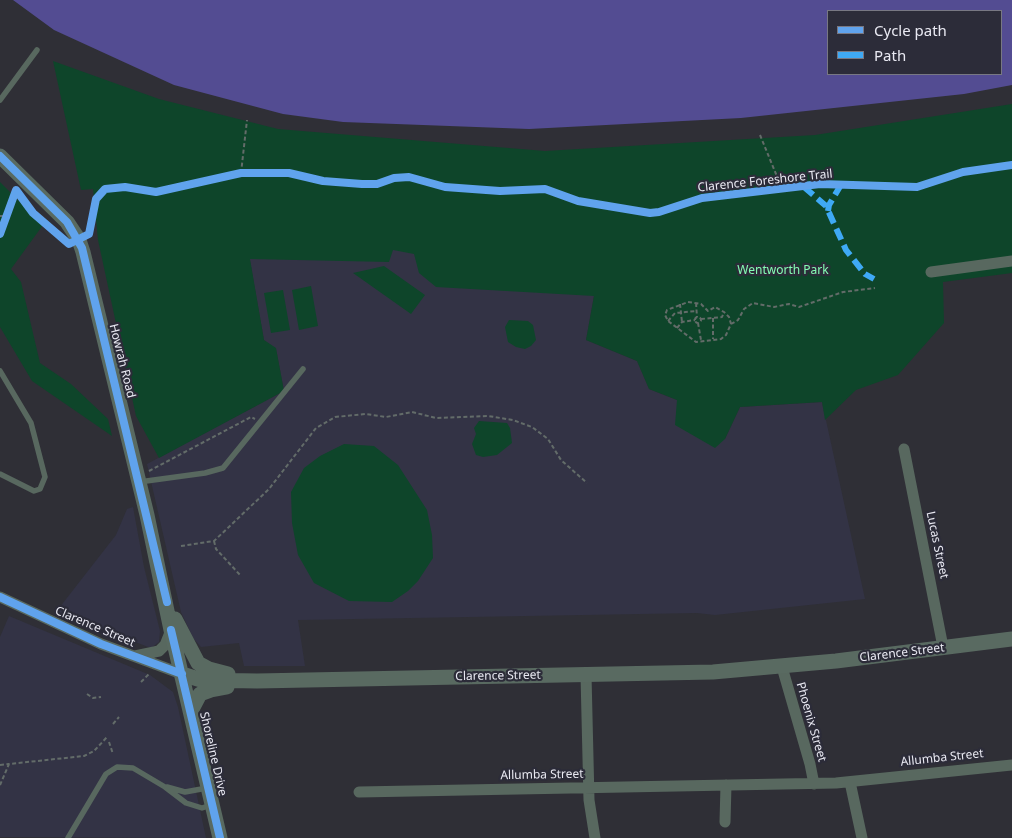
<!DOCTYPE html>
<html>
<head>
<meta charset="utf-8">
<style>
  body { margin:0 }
  #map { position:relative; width:1012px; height:838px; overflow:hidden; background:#2f2f36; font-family:"Noto Sans",sans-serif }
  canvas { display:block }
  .legend { position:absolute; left:827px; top:10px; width:175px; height:65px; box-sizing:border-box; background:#2c2c39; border:1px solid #787883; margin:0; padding:6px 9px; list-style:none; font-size:15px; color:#e9e9f2 }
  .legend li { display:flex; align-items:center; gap:10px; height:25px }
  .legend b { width:25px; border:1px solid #787883 }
</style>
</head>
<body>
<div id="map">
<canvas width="1012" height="838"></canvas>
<ul class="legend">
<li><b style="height:6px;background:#60a3ed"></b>Cycle path</li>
<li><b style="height:6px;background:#3fa9f5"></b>Path</li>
</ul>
</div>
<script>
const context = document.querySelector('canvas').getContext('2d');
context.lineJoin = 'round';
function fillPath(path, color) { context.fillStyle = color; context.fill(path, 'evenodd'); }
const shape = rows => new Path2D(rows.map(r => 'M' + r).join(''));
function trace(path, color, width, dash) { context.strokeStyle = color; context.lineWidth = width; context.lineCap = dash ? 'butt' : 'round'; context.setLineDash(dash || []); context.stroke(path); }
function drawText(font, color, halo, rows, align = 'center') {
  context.font = font + ' "Noto Sans",sans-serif'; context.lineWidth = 4.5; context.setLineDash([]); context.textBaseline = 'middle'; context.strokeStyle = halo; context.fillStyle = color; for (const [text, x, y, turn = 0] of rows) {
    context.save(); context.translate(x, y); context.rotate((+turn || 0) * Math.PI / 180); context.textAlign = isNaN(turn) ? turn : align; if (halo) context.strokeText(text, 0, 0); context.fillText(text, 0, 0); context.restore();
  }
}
fillPath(shape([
  [609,211,586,340,637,361,649,389,677,400,725,439,740,407,822,402,865,599,715,615,697,613,298,620,305,666,244,666,239,643,201,647,193,638,181,612,147,464,284,391,276,349,264,340,248,250],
  [133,507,144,567,160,631,159,642,151,648,56,612,116,535,127,509],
  [9,616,150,675,173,692,178,707,206,838,0,837,0,637]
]), '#333345');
fillPath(shape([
  [53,61,159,99,278,129,545,151,815,135,1012,104,1012,273,943,282,944,323,898,375,856,390,825,420,822,402,740,407,725,439,715,448,675,425,677,400,649,389,637,361,586,340,594,296,436,287,419,273,414,254,393,250,389,262,250,259,264,340,276,348,284,391,159,458,136,416,98,240,93,189,81,190],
  [0,182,43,225,11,269,21,282,40,363,71,384,108,419,112,436,32,381,0,327],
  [384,266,425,295,411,314,353,273],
  [311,286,318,326,299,330,292,290],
  [283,290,290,330,271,333,264,293],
  [509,320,528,321,533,325,536,340,531,346,525,349,516,347,508,342,505,327],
  [479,421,507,423,510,428,512,443,497,455,483,457,476,455,472,444,476,434,474,428],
  [344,444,374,446,398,465,427,510,432,535,433,558,418,581,408,591,392,602,349,601,314,583,298,555,292,523,291,492,304,468,320,456]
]), '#0e452a');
fillPath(shape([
  [13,0,1012,0,1012,85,964,94,741,118,529,129,343,122,283,114,174,85,54,30],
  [828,11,1001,11,1001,74,828,74]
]), '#534c92');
trace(shape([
  [760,135,776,174,778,191],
  [241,173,247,120],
  [0,216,5,216],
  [688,302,701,304,708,311,715,307,724,312,729,317,731,324,726,335,721,339,696,342,668,321,665,315,667,310,688,302],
  [696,303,697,317],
  [680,304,682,322],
  '695 320a3 3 0 1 1 6 0a3 3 0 1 1-6 0Z',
  [713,318,713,339],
  [701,319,722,317,724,312],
  [668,321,675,313,697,311],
  [698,323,701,340],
  [731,324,738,320,744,309,753,303,774,307,789,304,799,307,843,292,875,288],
  [677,328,682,322,695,320],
  [149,471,251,417,255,419],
  [214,541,216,549,241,576],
  [181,546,214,541,269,489,316,428,335,417,366,414,386,417,412,412,436,418,488,416,513,420,532,427,548,439,561,460,587,483],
  [141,682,149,674],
  [87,694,93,698,101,697],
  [113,724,119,717],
  [109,742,113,754],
  [0,765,9,764],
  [0,785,9,764,84,756,94,751,108,736]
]), '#636c69', 2, [4, 2.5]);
trace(shape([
  [0,100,37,50],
  [0,371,31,423,45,477,40,489,34,491,0,474],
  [139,482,205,473,223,468,303,369],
  [167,787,185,792,207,788],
  [68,838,106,774,117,767,133,768,165,787,186,803,202,808,211,805]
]), '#58685f', 5.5);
trace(shape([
  [931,272,1012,261],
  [904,449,943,647],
  [0,597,101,644,182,674],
  [135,656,159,651,165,645,171,630],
  [782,667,810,764,814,784],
  [586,675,589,800,595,838],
  [850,782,862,838],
  [359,792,836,783,1012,765],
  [725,822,726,785]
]), '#58685f', 11);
trace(shape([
  [0,156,67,222,79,240,83,252,147,515,171,630,220,838],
  [175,619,198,663,209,669,228,674],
  [182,674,201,680,257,681,713,672,836,661,1012,639],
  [191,711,200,694,211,690,227,687]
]), '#596a61', 15);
trace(shape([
  [804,187,826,206,846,250,865,274,874,279],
  [828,211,829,205,842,183]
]), '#3fa9f5', 6, [12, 6]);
trace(shape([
  [0,156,67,222,82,248,167,602],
  [0,234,16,190,33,213,69,244,89,234,96,199,105,189,125,187,156,192,241,173,289,173,323,181,362,184,377,184,394,178,409,177,445,187,500,191,545,189,578,201,650,213,659,212,702,198,820,184,917,187,963,172,1012,165],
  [0,597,101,644,182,674],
  [171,630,220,838]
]), '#60a3ed', 8);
drawText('12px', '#e9e9f2', '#2c2c39', [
  ["Clarence Foreshore Trail",765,181,-6],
  ["Howrah Road",122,361,76],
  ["Lucas Street",937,545,78],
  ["Clarence Street",95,627,23],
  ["Clarence Street",902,653,-7],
  ["Clarence Street",498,676,-1],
  ["Phoenix Street",811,722,74],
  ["Shoreline Drive",213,754,77],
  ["Allumba Street",942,758,-6],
  ["Allumba Street",542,775,-1]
]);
drawText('12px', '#85fcb4', '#2c2c39', [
  ["Wentworth Park",783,271]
]);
</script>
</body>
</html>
